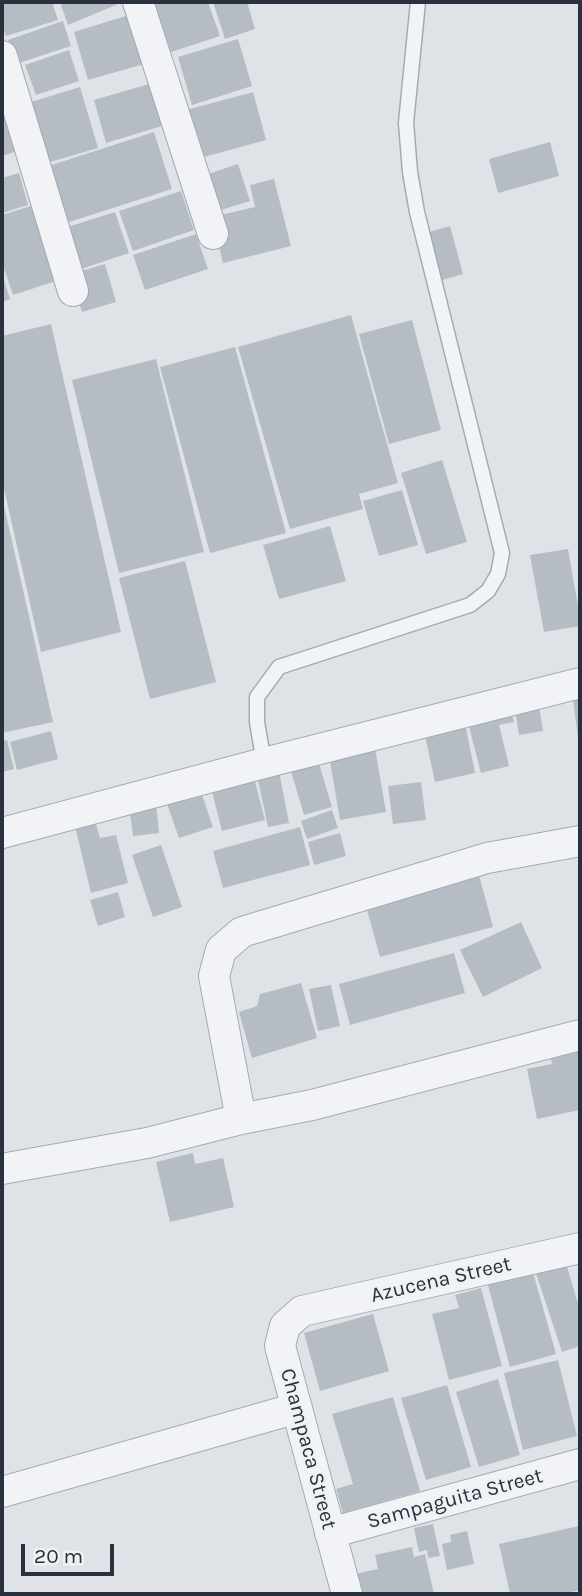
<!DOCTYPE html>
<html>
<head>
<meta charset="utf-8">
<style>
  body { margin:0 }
  #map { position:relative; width:582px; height:1596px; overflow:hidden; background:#dfe3e8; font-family:Karla,sans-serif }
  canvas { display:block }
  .frame { position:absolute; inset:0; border:4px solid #29313e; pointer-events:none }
  .scale { position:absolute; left:21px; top:1544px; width:93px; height:32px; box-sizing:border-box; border:4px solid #29313e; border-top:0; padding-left:9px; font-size:21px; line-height:24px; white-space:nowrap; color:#29313e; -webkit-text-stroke:5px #eef2f5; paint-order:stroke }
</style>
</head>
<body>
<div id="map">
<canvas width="582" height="1596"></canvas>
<div class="frame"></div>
<div class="scale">20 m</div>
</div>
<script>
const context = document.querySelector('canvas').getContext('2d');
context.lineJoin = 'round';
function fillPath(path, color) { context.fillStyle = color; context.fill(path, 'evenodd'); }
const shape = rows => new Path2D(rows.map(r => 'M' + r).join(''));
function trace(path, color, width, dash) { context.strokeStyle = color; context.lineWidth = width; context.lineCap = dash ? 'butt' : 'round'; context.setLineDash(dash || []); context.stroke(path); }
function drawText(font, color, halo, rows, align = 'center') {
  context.font = font + ' Karla,sans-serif'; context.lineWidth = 6; context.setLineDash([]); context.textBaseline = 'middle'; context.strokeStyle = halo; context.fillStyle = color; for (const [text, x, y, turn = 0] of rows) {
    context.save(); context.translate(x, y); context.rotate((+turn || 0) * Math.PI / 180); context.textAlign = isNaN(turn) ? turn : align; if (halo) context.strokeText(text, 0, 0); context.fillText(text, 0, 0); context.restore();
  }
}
fillPath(shape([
  [2,2,52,2,58,20,6,36,2,24],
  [60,2,123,2,68,25],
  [154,2,208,2,220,36,171,52],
  [213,2,247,2,255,29,225,39],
  [129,15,144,64,88,80,74,32],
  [63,21,71,46,16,64,8,40],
  [238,39,252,86,192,105,178,57],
  [69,50,79,81,36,95,25,65],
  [149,84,162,126,106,143,94,100],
  [80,87,98,148,40,165,31,102],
  [253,92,266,140,193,160,179,112],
  [6,111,17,151,2,156,2,112],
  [154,132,172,189,57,226,39,169],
  [550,142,559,176,498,193,489,159],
  [238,164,250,201,211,213,199,177],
  [19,173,28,205,2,213,2,178],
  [274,179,291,246,223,263,212,217,255,207,250,185],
  [181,191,194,230,133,251,119,211],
  [34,205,59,280,13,295,2,262,2,215],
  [115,212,129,253,72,272,58,230],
  [450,226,463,274,442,280,429,232],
  [196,234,208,269,145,290,133,255],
  [105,264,116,302,82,312,71,274],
  [2,274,10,299,2,302],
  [351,315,398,483,359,494,363,509,290,529,238,347],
  [412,320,441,430,389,444,359,334],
  [51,324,121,632,41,652,2,480,2,336],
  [235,347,286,533,210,553,160,367],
  [156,359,204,552,119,573,72,380],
  [442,460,467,542,426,554,401,473],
  [402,490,418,545,379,556,363,501],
  [2,497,53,722,2,733],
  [330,526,346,581,279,599,263,545],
  [568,549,580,617,580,626,544,632,530,555],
  [185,561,216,682,150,699,119,578],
  [580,690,580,746,579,746,572,691],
  [538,699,543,731,519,735,514,704],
  [509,704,514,722,499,725,509,766,481,773,466,715],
  [464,718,475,773,435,782,423,726],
  [51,731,58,759,17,770,10,742],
  [7,740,14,769,2,772,2,741],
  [374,742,386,812,340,820,328,750],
  [318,760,332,807,304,815,290,768],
  [278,766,289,823,268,827,256,770],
  [254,778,265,820,222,831,211,788],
  [421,782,426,820,393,824,388,786],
  [200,789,213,827,179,838,166,801],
  [156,803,159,833,133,836,129,806],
  [332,810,338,828,307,839,301,821],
  [95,821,100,838,116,835,128,883,91,893,75,826],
  [300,827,310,865,223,888,213,851],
  [340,833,346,856,314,865,308,842],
  [161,845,182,907,153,917,132,855],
  [479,875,493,927,380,957,366,906],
  [118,892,125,917,98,926,90,900],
  [521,922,542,968,483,997,460,950],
  [454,953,465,993,350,1025,339,984],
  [301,983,317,1038,252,1058,239,1012,257,1006,260,994],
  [331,985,340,1026,318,1031,309,989],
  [580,1044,580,1110,537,1119,527,1069,552,1064,549,1050],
  [193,1153,195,1164,223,1158,234,1207,170,1222,156,1162],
  [564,1257,580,1310,580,1346,562,1352,534,1267],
  [531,1265,556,1354,510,1367,486,1278],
  [481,1288,502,1366,449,1380,432,1314,459,1308,455,1295],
  [373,1314,389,1371,320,1391,304,1333],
  [558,1360,577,1436,523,1450,504,1373],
  [498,1379,520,1455,479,1467,456,1392],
  [447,1385,471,1467,426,1480,401,1398],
  [393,1397,420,1491,343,1513,336,1489,353,1484,332,1414],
  [433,1524,440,1556,428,1558,427,1550,419,1552,414,1528],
  [579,1526,580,1532,580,1590,563,1594,510,1594,499,1544],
  [467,1531,474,1564,447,1570,442,1544,451,1542,450,1535],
  [412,1547,414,1557,425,1554,434,1594,360,1594,355,1574,378,1569,375,1555]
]), '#b6bcc4');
const lane = shape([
  [264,763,257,722,257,697,279,667,470,605,488,591,498,574,502,553,417,212,410,172,406,123,418,2]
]);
const street = shape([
  [138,2,213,234],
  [2,56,73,291],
  [2,833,264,763,580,683],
  [241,1119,214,976,221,950,242,932,487,858,580,841],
  [2,1169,147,1143,241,1119,312,1105,580,1035],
  [2,1492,297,1408],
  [330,1533,580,1464],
  [347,1594,280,1346,285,1326,302,1311,580,1248]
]);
trace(lane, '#a5aab2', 17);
trace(street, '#a5aab2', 32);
trace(lane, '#f1f3f6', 14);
trace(street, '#f1f3f6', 30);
drawText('21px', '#29313e', '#eef2f5', [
  ["Azucena Street",441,1280,-13],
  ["Champaca Street",308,1449,75],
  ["Sampaguita Street",455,1499,-15]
]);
</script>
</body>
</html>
